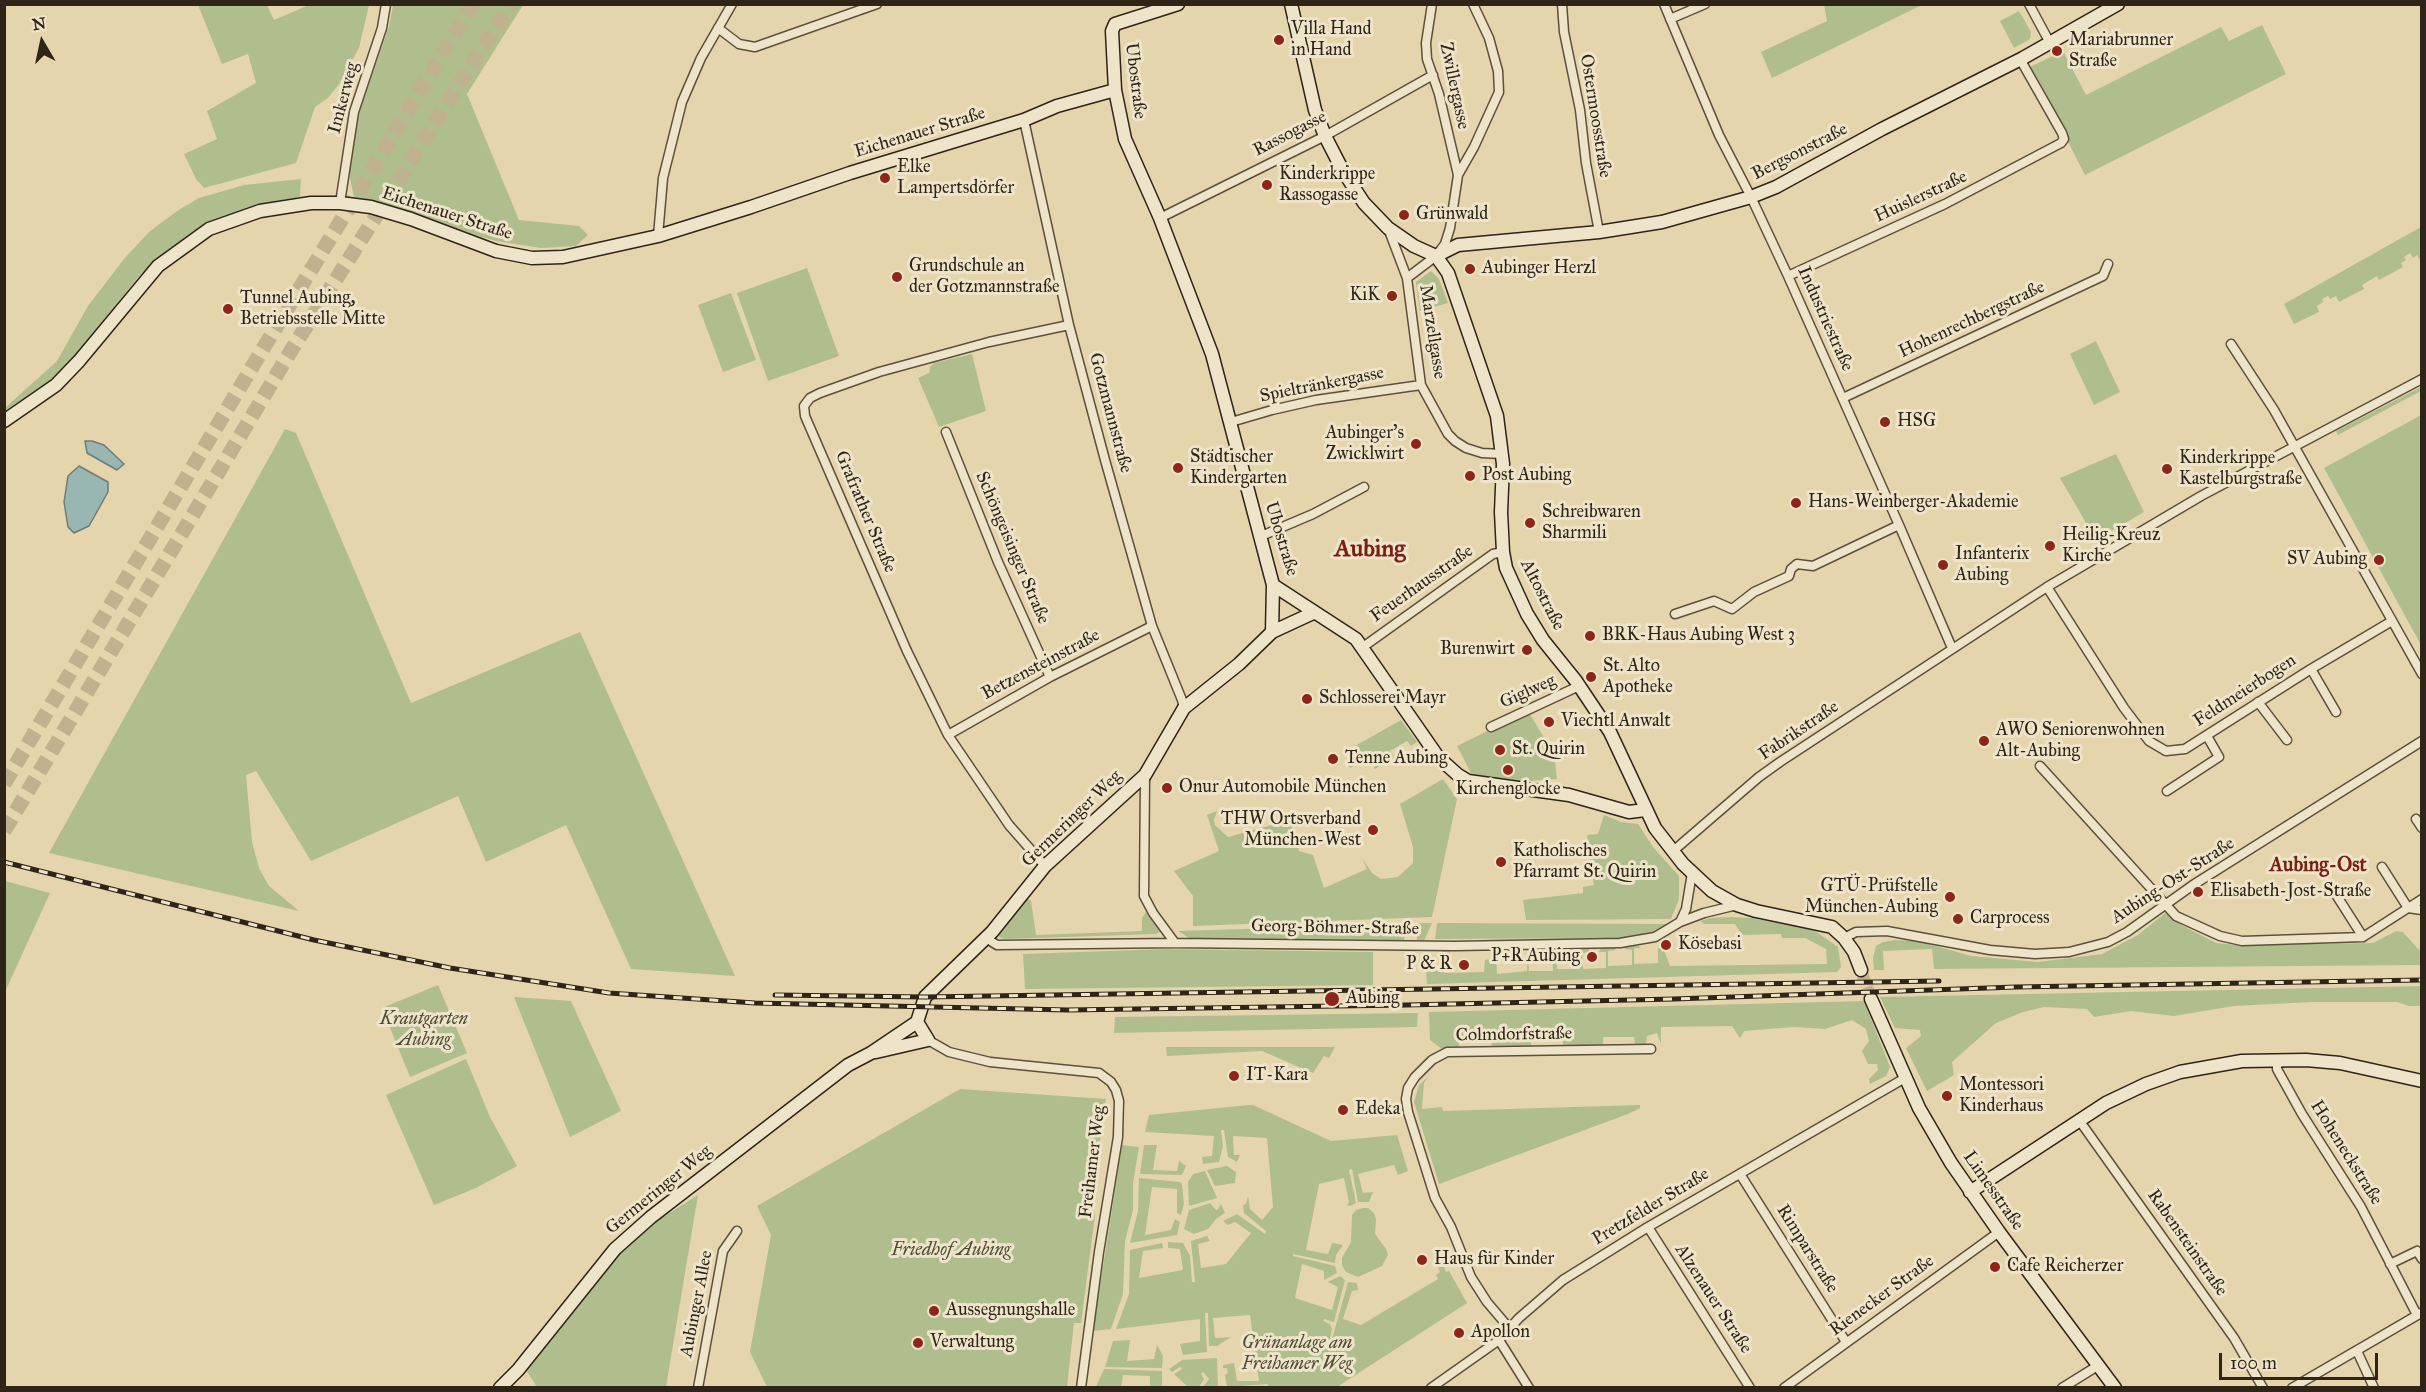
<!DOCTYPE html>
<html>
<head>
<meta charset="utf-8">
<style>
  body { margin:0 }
  #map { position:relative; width:2426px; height:1392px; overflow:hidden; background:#e5d5ac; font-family:"IM FELL Great Primer",serif }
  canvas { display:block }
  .frame { position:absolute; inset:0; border:6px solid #2e2418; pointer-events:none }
  .north { position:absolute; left:12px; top:12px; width:60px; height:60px; -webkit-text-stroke:4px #eee4c9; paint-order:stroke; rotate:351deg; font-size:16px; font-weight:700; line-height:24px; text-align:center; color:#2e2418 }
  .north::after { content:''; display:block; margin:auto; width:21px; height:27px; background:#2e2418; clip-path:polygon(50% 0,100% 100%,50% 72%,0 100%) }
  .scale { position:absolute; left:2219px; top:1353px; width:159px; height:27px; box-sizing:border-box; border:3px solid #2e2418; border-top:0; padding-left:8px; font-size:18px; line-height:21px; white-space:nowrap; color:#2e2418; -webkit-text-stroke:4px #eee4c9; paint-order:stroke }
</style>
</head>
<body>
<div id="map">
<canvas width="2426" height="1392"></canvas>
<div class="frame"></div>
<div class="north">N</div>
<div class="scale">100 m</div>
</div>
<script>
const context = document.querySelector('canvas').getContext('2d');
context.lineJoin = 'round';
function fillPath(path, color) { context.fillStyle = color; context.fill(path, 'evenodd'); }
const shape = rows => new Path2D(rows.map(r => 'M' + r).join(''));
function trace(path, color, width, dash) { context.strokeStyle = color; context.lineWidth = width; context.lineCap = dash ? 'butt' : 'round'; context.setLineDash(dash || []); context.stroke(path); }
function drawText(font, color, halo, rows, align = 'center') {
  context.font = font + ' "IM FELL Great Primer",serif'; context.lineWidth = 6; context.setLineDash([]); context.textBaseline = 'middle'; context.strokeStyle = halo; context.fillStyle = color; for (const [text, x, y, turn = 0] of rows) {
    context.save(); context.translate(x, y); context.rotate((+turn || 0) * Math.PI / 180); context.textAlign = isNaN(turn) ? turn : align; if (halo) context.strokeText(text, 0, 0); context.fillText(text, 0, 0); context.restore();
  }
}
fillPath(shape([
  [198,5,267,5,274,20,309,5,369,5,359,48,339,84,328,98,315,107,296,163,204,188,196,179,184,154,217,139,207,111,256,83,248,54,222,64],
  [393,5,523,5,467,94,519,220,579,226,588,235,576,246,541,248,496,241,453,229,374,201,354,197,350,179,349,162,356,122,389,26],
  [1824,5,1824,4,1922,5,1772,78,1761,52,1827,21],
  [2019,11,2031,32,2030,39,2014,48,2000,21],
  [2262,25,2286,74,2085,175,2030,67,2063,51,2086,95,2221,27,2229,41],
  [301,179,300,197,260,204,219,218,201,227,165,252,139,276,63,370,50,382,8,412,6,411,6,407,57,361,88,306,124,259,149,232,177,211,199,198,244,185],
  [2421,227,2421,258,2419,259,2417,255,2413,258,2410,253,2404,257,2406,260,2401,263,2403,267,2379,280,2377,276,2362,285,2364,289,2339,302,2336,296,2330,299,2328,296,2322,299,2323,302,2317,306,2319,312,2294,324,2284,304],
  [807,268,839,356,768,381,737,293],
  [1431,271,1439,279,1448,303,1420,311,1416,282],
  [731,293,756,360,723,372,698,305],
  [2096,341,2120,392,2094,405,2070,354],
  [972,354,986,411,939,427,918,378,929,373,930,367,934,363],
  [2421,387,2421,391,2338,435,2336,431],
  [2421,415,2421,645,2324,468],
  [285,429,296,433,411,703,580,632,735,976,631,969,566,825,486,862,458,796,311,861,256,771,246,775,252,842,259,868,269,886,299,911,49,853],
  [2116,454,2144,512,2096,540,2060,478],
  [1528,711,1554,754,1557,779,1513,782,1472,775,1457,746],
  [1401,720,1417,742,1411,746,1407,741,1390,751,1394,757,1375,769,1374,767,1380,763,1378,759,1371,763,1368,757,1350,768,1347,763,1360,755,1355,746],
  [1443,779,1457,799,1432,917,1193,926,1193,896,1174,871,1219,851,1207,815,1217,811,1214,820,1215,825,1228,837,1290,820,1299,851,1313,855,1324,888,1367,869,1362,858,1372,873,1381,879,1398,877,1413,863,1413,847,1400,804],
  [1604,815,1621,822,1638,824,1653,847,1679,876,1679,899,1671,919,1526,920,1523,900,1583,893,1583,887,1594,885,1587,835,1598,834],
  [5,881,50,893,5,992,4,881],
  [1027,898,1031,901,1036,935,1142,931,1142,918,1146,912,1160,932,1156,934,1005,939,999,937,999,933],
  [2165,913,2183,926,2216,943,2238,945,2373,943,2396,931,2403,932,2419,950,2421,949,2422,965,1934,969,1932,949,1883,951,1884,970,1874,970,1873,958,1876,946,1883,942,1894,940,1918,941,1971,956,2038,962,2102,954,2138,935],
  [1731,917,1753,918,1815,931,1838,947,1841,967,1837,972,1427,984,1426,969,1441,969,1441,953,1443,951,1450,951,1450,954,1443,954,1444,973,1484,972,1485,960,1496,958,1497,974,1527,971,1528,949,1535,951,1528,952,1529,971,1553,971,1552,951,1545,951,1546,949,1563,949,1563,953,1556,953,1557,969,1580,969,1580,953,1573,953,1573,949,1589,948,1589,952,1582,953,1583,969,1606,968,1606,952,1599,952,1601,948,1616,948,1615,950,1608,951,1608,966,1632,965,1632,950,1625,949,1625,947,1637,945,1641,948,1634,948,1634,964,1658,963,1658,948,1664,950,1670,966,1827,964,1826,949,1805,938,1782,938,1781,934,1742,935,1735,924,1705,924,1700,921,1711,918],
  [1432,923,1424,941,1417,940,1417,931,1405,931,1404,940,1189,938,1178,931],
  [1437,923,1670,924,1657,933,1628,938,1435,939],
  [1167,949,1373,952,1373,985,1025,989,1023,954],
  [438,985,467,1053,410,1077,382,1008],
  [2422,986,2421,1006,2409,1006,2397,1002,2313,1002,2234,1006,2174,1016,2131,1011,2094,1017,2087,1009,2044,1007,2023,1012,1996,1023,1952,1062,1954,1075,1927,1091,1906,1048,1921,1036,1920,1030,1895,1028,1880,997],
  [514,997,571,1001,621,1111,570,1137],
  [1864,1001,1890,1067,1886,1076,1870,1084,1869,1079,1878,1070,1877,1064,1868,1064,1862,1051,1869,1041,1866,1029,1852,1020,1825,1029,1794,1027,1744,1031,1740,1038,1732,1026,1661,1027,1661,1044,1657,1033,1647,1036,1646,1044,1635,1045,1634,1037,1603,1037,1603,1045,1563,1046,1563,1038,1531,1039,1531,1047,1492,1047,1491,1039,1468,1039,1459,1040,1459,1047,1442,1049,1430,1040,1429,1012],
  [1418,1013,1417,1027,1114,1033,1115,1017],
  [1166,1047,1335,1047,1329,1058,1324,1056,1313,1073,1262,1051,1167,1056],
  [466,1059,490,1117,517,1166,476,1188,434,1205,386,1095],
  [1428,1077,1424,1083,1422,1109,1442,1107,1443,1111,1640,1105,1640,1108,1628,1114,1439,1184,1414,1102,1419,1085],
  [960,1089,1106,1099,1092,1197,1095,1215,1081,1323,1074,1323,1067,1387,767,1387,750,1352,771,1235,757,1206],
  [1249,1105,1253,1105,1331,1141,1397,1135,1408,1171,1398,1175,1394,1165,1358,1174,1363,1193,1373,1192,1369,1202,1358,1202,1352,1169,1349,1170,1356,1203,1350,1206,1347,1205,1349,1202,1344,1178,1319,1184,1306,1250,1328,1254,1332,1243,1343,1245,1336,1255,1335,1263,1293,1254,1293,1256,1335,1266,1337,1273,1324,1280,1324,1271,1302,1264,1295,1298,1332,1310,1338,1287,1328,1282,1340,1276,1345,1280,1334,1322,1324,1319,1323,1321,1330,1324,1332,1329,1330,1338,1332,1339,1348,1282,1357,1283,1358,1290,1352,1291,1343,1319,1361,1325,1438,1279,1436,1275,1440,1272,1437,1264,1445,1260,1443,1264,1446,1272,1449,1271,1467,1303,1337,1387,1262,1387,1268,1387,1268,1384,1227,1387,1225,1375,1228,1373,1227,1368,1223,1368,1223,1365,1234,1363,1237,1381,1259,1381,1250,1315,1213,1318,1215,1338,1231,1337,1217,1346,1209,1346,1208,1313,1205,1313,1207,1352,1183,1355,1180,1344,1200,1341,1200,1319,1116,1329,1129,1294,1130,1250,1162,1243,1163,1248,1143,1251,1139,1278,1183,1270,1180,1249,1168,1248,1168,1242,1183,1243,1190,1256,1192,1282,1195,1282,1191,1241,1207,1236,1210,1241,1198,1244,1201,1268,1226,1264,1251,1233,1235,1222,1228,1225,1223,1221,1237,1214,1265,1234,1266,1231,1244,1213,1243,1205,1246,1204,1248,1196,1250,1209,1262,1220,1273,1207,1267,1138,1233,1136,1234,1155,1240,1155,1237,1162,1228,1157,1224,1130,1221,1130,1223,1146,1219,1162,1203,1164,1202,1157,1212,1156,1214,1136,1145,1132,1149,1115],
  [1122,1145,1139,1147,1133,1183,1133,1210,1125,1241,1123,1294,1111,1329,1093,1331],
  [1144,1145,1157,1145,1153,1170,1177,1171,1179,1161,1186,1166,1182,1175,1140,1174],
  [1227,1166,1236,1172,1235,1183,1215,1186,1207,1170],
  [1205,1171,1217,1198,1189,1206,1188,1182,1193,1174],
  [1139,1178,1180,1182,1182,1184,1184,1204,1181,1215,1177,1213,1177,1189,1152,1187,1145,1235,1171,1230,1175,1219,1180,1222,1177,1235,1130,1243,1138,1211],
  [698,1195,666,1387,537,1387,526,1370,629,1242,655,1222],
  [1210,1203,1216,1210,1218,1209,1221,1204,1225,1213,1217,1218,1208,1229,1194,1234,1184,1229,1189,1210],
  [1363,1208,1368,1208,1374,1213,1376,1219,1375,1234,1386,1249,1388,1255,1382,1266,1358,1277,1346,1272,1342,1265,1342,1258,1351,1242,1352,1215,1356,1210],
  [1130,1340,1127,1361,1154,1359,1157,1345,1163,1356,1162,1368,1105,1367,1113,1341],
  [1217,1358,1218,1387,1203,1387,1209,1379,1203,1372,1201,1374,1204,1379,1199,1387,1187,1386,1174,1374,1182,1369,1180,1367,1172,1372,1169,1369,1182,1360],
  [1104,1369,1162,1371,1162,1387,1150,1387,1150,1376,1123,1375,1121,1387,1096,1387]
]), '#b0be8d');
const water = shape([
  [85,441,92,441,104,445,124,464,117,470,87,453,85,441],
  [79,466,108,482,108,492,89,526,74,533,68,527,64,502,68,476,79,466]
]);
fillPath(water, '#98b7b3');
trace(water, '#6e7c75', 1.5);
trace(shape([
  [1861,970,1871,999]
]), '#c0b28e', 12, [12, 6]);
trace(shape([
  [4,784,264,347,473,4],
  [4,831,292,349,510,4]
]), '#c0b28e', 15, [15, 8]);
const street = shape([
  [1432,4,1426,43,1427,59,1439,94,1458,175],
  [1562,4,1564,32,1580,110,1586,163,1599,232],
  [1664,4,1719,135,1751,197,1788,276,1899,525,1952,648],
  [2029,4,2050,43],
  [1670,19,1705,4],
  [718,28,739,44,755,47,877,4],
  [1024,120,1069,325,1105,460,1152,626,1182,700,1184,708],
  [340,203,354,112,382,28,386,4],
  [1160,218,1325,136,1433,75],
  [1388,228,1407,278,1421,385,1448,434,1455,441,1466,448,1482,453,1502,454],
  [658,236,663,178,682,102,701,58,732,4],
  [1788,276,1945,204,2061,143,2064,139,2062,133,2020,59],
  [1407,278,1436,256,1445,244,1450,228,1458,175,1474,147,1499,92,1498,71,1489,38,1473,4],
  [2231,344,2274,410,2422,674],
  [1843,398,2103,276,2108,264],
  [1231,422,1272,410,1316,400,1421,385],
  [946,432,998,562,1050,677],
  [1259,537,1313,514,1364,487],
  [2047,587,2124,708,2149,741,2166,751,2185,749,2311,669,2392,621],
  [1675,614,1714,601,1732,609,1754,592,1789,576,1791,569,1797,564,1813,566,1899,525],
  [1363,647,1493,554,1503,552],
  [2311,669,2336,712],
  [2258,702,2287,740],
  [1491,727,1579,686],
  [948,735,1050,677,1152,626],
  [2040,766,2176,916,2220,936,2242,941,2363,937,2422,899],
  [1145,775,1144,896,1153,913,1175,943],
  [2167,791,2219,757,2207,736],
  [2416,819,2422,828],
  [1672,852,1759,777,1780,762,2047,587,2201,496,2422,379],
  [1045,866,1009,825,948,735,907,651,805,416,804,406,810,398,820,393,879,372,989,342,1069,325],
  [2382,867,2408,908,2422,910],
  [2335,893,2363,937],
  [1680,922,1686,909,1692,873],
  [986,938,997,945,1175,943,1455,946,1620,943,1655,937,1680,922,1704,913,1737,905],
  [1844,938,1856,932,1887,931,1990,950,2035,954,2069,952,2108,942,2127,932,2193,885,2422,741],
  [928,1040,949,1052,990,1062,1099,1073,1111,1082,1116,1090,1119,1101,1118,1137,1099,1252,1081,1388],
  [2277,1059,2277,1069,2302,1114,2361,1207,2417,1315],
  [2079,1120,2234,1338,2263,1388],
  [1740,1174,1846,1342],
  [1648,1227,1750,1388],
  [2390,1264,2417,1251,2422,1259],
  [1510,1329,1487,1302,1471,1277,1451,1227,1435,1198,1408,1112,1406,1099,1408,1088,1415,1077,1432,1060,1447,1052,1651,1049],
  [1499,1340,1529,1388],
  [2357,1351,2374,1388],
  [698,1388,723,1251,737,1231],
  [1431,1388,1499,1340,1519,1318,1563,1280,1648,1227,1905,1078],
  [1784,1388,1999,1232],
  [2062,1388,2099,1365],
  [2292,1388,2421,1313]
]);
const secondary = shape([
  [1178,4,1115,24,1112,31,1115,90,1125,139,1160,218,1212,354,1273,585,1356,639,1438,757,1458,775,1468,781,1569,795,1629,812,1645,810],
  [1291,4,1315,110,1325,136,1343,171,1364,203,1388,228,1414,246,1436,256,1448,273,1497,416,1503,464,1501,512,1503,552,1506,568,1527,614,1543,640,1576,681,1610,732,1655,828,1683,864,1712,891,1737,905,1756,911,1832,927,1844,938,1854,952,1861,970],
  [1436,256,1458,245,1599,232,1662,222,1751,197,1776,187,1882,129,2023,58,2118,4],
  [4,421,56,385,79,361,158,266,209,229,260,211,311,203,340,203,371,207,411,219,496,251,532,258,563,257,658,236,751,207,850,173,1024,120,1057,106,1115,90],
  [1272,632,1273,585],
  [1871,999,1919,1108,1951,1163,1999,1232,2115,1388],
  [876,1052,928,1040,917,1022],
  [1970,1192,2106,1103,2146,1084,2180,1072,2242,1061,2306,1060,2340,1063,2422,1081],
  [500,1388,518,1370,615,1249,651,1217,848,1065,871,1053,917,1022,925,997,992,932,1045,866,1145,775,1184,708,1239,664,1272,632,1313,613]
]);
trace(street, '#5c503d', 11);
trace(secondary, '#2e2418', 15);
trace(street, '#eee4c9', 8);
trace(secondary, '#eee4c9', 12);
const rail = shape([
  [4,862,314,940,450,968,609,993,755,1003,1068,1010,1406,1005,1674,999,2016,987,2422,980],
  [775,995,925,997,1939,981]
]);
trace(rail, '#2e2418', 5);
trace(rail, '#eee4c9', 3, [9]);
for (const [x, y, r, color] of [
  [1279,40,6,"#8f2418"],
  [2057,51,6,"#8f2418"],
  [885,178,6,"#8f2418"],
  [1267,185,6,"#8f2418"],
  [1404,215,6,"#8f2418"],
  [1470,269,6,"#8f2418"],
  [897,277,6,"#8f2418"],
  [1392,296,6,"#8f2418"],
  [228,309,6,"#8f2418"],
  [1885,422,6,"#8f2418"],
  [1416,444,6,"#8f2418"],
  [1178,468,6,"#8f2418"],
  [2167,469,6,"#8f2418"],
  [1470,476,6,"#8f2418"],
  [1796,503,6,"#8f2418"],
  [1530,523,6,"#8f2418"],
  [2050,546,6,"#8f2418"],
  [2379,560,6,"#8f2418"],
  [1943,565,6,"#8f2418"],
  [1590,636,6,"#8f2418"],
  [1527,650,6,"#8f2418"],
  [1591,677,6,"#8f2418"],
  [1307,699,6,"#8f2418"],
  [1549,722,6,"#8f2418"],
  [1984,741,6,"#8f2418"],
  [1500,750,6,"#8f2418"],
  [1333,759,6,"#8f2418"],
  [1508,770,6,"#8f2418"],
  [1167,788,6,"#8f2418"],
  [1373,830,6,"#8f2418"],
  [1501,862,6,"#8f2418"],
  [2198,892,6,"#8f2418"],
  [1950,897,6,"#8f2418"],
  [1958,919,6,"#8f2418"],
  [1666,945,6,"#8f2418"],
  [1592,957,6,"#8f2418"],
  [1464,965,6,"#8f2418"],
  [1332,999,8,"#8f2418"],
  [1234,1076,6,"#8f2418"],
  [1947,1096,6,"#8f2418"],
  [1343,1110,6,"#8f2418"],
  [1422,1260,6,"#8f2418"],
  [1995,1267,6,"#8f2418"],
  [934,1311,6,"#8f2418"],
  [1459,1333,6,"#8f2418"],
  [918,1343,6,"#8f2418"]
]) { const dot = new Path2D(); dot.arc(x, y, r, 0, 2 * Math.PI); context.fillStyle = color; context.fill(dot); trace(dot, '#eee4c9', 2); }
drawText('18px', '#2e2418', '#eee4c9', [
  ["Villa Hand",1291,30],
  ["in Hand",1291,51],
  ["Mariabrunner",2069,41],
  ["Straße",2069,62],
  ["Elke",897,168],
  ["Lampertsdörfer",897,189],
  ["Kinderkrippe",1279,175],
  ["Rassogasse",1279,196],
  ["Grünwald",1416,215],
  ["Grundschule an",909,267],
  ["der Gotzmannstraße",909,288],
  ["Aubinger Herzl",1482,269],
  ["KiK",1380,296,"right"],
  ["Tunnel Aubing,",240,299],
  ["Betriebsstelle Mitte",240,320],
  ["HSG",1897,422],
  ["Aubinger's",1404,434,"right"],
  ["Zwicklwirt",1404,455,"right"],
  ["Städtischer",1190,458],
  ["Kindergarten",1190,479],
  ["Kinderkrippe",2179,459],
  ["Kastelburgstraße",2179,480],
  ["Post Aubing",1482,476],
  ["Hans-Weinberger-Akademie",1808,503],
  ["Schreibwaren",1542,513],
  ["Sharmili",1542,534],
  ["Heilig-Kreuz",2062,536],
  ["Kirche",2062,557],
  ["Infanterix",1955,555],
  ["Aubing",1955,576],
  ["SV Aubing",2367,560,"right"],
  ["BRK-Haus Aubing West 3",1602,636],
  ["Burenwirt",1515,650,"right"],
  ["St. Alto",1603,667],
  ["Apotheke",1603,688],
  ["Schlosserei Mayr",1319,699],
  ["Viechtl Anwalt",1561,722],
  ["AWO Seniorenwohnen",1996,731],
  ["Alt-Aubing",1996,752],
  ["St. Quirin",1512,750],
  ["Tenne Aubing",1345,759],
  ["Onur Automobile München",1179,788],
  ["Kirchenglocke",1508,790,"center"],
  ["THW Ortsverband",1361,820,"right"],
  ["München-West",1361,841,"right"],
  ["Katholisches",1513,852],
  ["Pfarramt St. Quirin",1513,873],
  ["GTÜ-Prüfstelle",1938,887,"right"],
  ["München-Aubing",1938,908,"right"],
  ["Elisabeth-Jost-Straße",2210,892],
  ["Carprocess",1970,919],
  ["Kösebasi",1678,945],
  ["P+R Aubing",1580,957,"right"],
  ["P & R",1452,965,"right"],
  ["Aubing",1346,999],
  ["IT-Kara",1246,1076],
  ["Montessori",1959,1086],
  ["Kinderhaus",1959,1107],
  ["Edeka",1355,1110],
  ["Haus für Kinder",1434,1260],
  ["Cafe Reicherzer",2007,1267],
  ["Aussegnungshalle",946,1311],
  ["Apollon",1471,1333],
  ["Verwaltung",930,1343]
], 'left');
drawText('18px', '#2e2418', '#eee4c9', [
  ["Ubostraße",1135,81,83],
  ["Zwillergasse",1454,86,78],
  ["Imkerweg",344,98,-75],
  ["Ostermoosstraße",1595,116,81],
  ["Eichenauer Straße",920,133,-17],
  ["Rassogasse",1290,134,-27],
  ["Bergsonstraße",1800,152,-27],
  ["Huislerstraße",1921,197,-25],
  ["Eichenauer Straße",447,214,18],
  ["Industriestraße",1825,319,66],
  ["Hohenrechbergstraße",1972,320,-25],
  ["Marzellgasse",1432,332,81],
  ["Spieltränkergasse",1322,385,-11],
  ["Gotzmannstraße",1110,413,75],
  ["Grafrather Straße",865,512,67],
  ["Ubostraße",1281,539,73],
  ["Schöngeisinger Straße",1012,548,67],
  ["Feuerhausstraße",1422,584,-35],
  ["Altostraße",1542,595,63],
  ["Betzensteinstraße",1041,665,-28],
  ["Feldmeierbogen",2245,691,-33],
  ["Giglweg",1528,692,-24],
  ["Fabrikstraße",1799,731,-34],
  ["Germeringer Weg",1072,819,-44],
  ["Aubing-Ost-Straße",2173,881,-33],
  ["Georg-Böhmer-Straße",1335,928,1],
  ["Colmdorfstraße",1514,1035,-1],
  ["Hoheneckstraße",2346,1153,58],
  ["Freihamer Weg",1093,1162,-83],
  ["Germeringer Weg",659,1190,-39],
  ["Limesstraße",1993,1191,55],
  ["Pretzfelder Straße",1651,1207,-31],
  ["Rabensteinstraße",2187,1243,55],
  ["Rimparstraße",1807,1249,58],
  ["Rienecker Straße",1882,1296,-36],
  ["Alzenauer Straße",1713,1299,57],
  ["Aubinger Allee",697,1304,-79]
]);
drawText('italic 18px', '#4e4a35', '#eee4c9', [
  ["Krautgarten",424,1020],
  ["Aubing",424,1041],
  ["Friedhof Aubing",951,1251],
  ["Grünanlage am",1297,1344],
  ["Freihamer Weg",1297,1365]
]);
drawText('bold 20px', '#7a1f14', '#eee4c9', [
  ["Aubing-Ost",2318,866]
]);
drawText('bold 24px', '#7a1f14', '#eee4c9', [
  ["Aubing",1370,550]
]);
</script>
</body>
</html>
